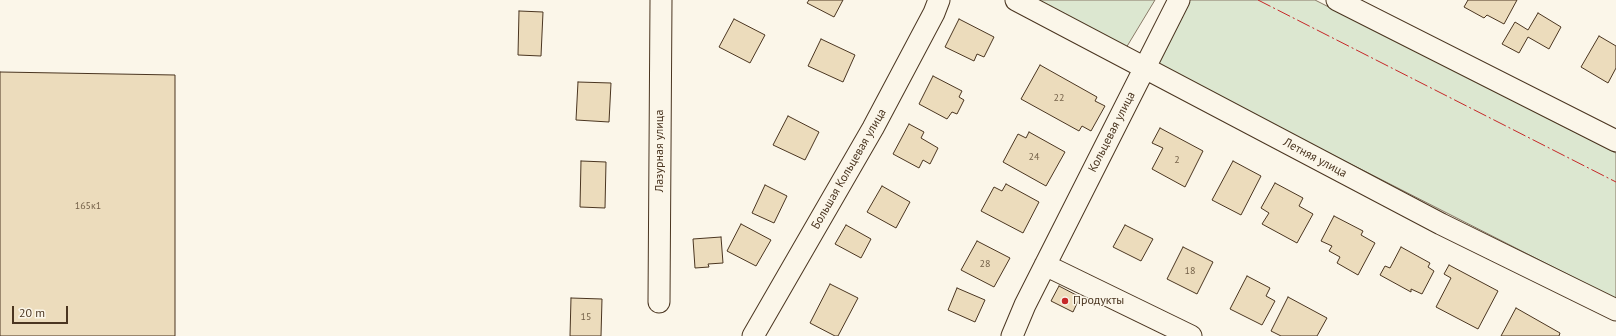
<!DOCTYPE html>
<html>
<head>
<meta charset="utf-8">
<style>
  body { margin:0 }
  #map { position:relative; width:1616px; height:336px; overflow:hidden; background:#fbf6e9; font-family:"PT Sans",sans-serif }
  canvas { display:block }
  .scale { position:absolute; left:12px; top:306px; width:56px; height:18px; box-sizing:border-box; border:2px solid #4a3520; border-top:0; padding-left:5px; font-size:12px; line-height:14px; white-space:nowrap; color:#4a3520; -webkit-text-stroke:3px #fbf6e9; paint-order:stroke }
</style>
</head>
<body>
<div id="map">
<canvas width="1616" height="336"></canvas>
<div class="scale">20 m</div>
</div>
<script>
const context = document.querySelector('canvas').getContext('2d');
context.lineJoin = 'round';
function fillPath(path, color) { context.fillStyle = color; context.fill(path, 'evenodd'); }
const shape = rows => new Path2D(rows.map(r => 'M' + r).join(''));
function trace(path, color, width, dash) { context.strokeStyle = color; context.lineWidth = width; context.lineCap = dash ? 'butt' : 'round'; context.setLineDash(dash || []); context.stroke(path); }
function drawText(font, color, halo, rows, align = 'center') {
  context.font = font + ' "PT Sans",sans-serif'; context.lineWidth = 3; context.setLineDash([]); context.textBaseline = 'middle'; context.strokeStyle = halo; context.fillStyle = color; for (const [text, x, y, turn = 0] of rows) {
    context.save(); context.translate(x, y); context.rotate((+turn || 0) * Math.PI / 180); context.textAlign = isNaN(turn) ? turn : align; if (halo) context.strokeText(text, 0, 0); context.fillText(text, 0, 0); context.restore();
  }
}
const green = shape([
  [1035,0,1155,0,1126,48,1035,0],
  [1189,0,1315,0,1616,153,1616,299,1156,65,1189,0]
]);
fillPath(green, '#dce7d0');
trace(green, '#887966', 1);
const building = shape([
  [809,0,843,0,834,17,807,3,809,0],
  [1468,0,1517,0,1504,24,1487,15,1484,18,1464,7,1468,0],
  [519,11,543,12,541,56,518,55,519,11],
  [1538,13,1561,27,1549,49,1528,37,1519,53,1502,44,1515,22,1528,30,1538,13],
  [734,19,765,35,750,63,719,47,734,19],
  [959,19,994,37,984,57,977,54,974,61,945,47,959,19],
  [1599,36,1616,46,1616,68,1608,83,1581,67,1599,36],
  [821,39,855,55,843,82,808,66,821,39],
  [1040,65,1097,97,1095,101,1105,106,1091,131,1082,126,1079,131,1021,99,1040,65],
  [0,72,175,75,175,336,0,336,0,72],
  [933,76,962,91,959,97,964,100,957,114,952,112,947,119,919,104,933,76],
  [578,82,611,83,609,122,576,120,578,82],
  [788,116,819,132,805,160,773,145,788,116],
  [909,124,924,132,921,138,938,148,930,164,923,160,919,168,893,154,909,124],
  [1160,128,1203,151,1185,187,1152,169,1163,148,1152,143,1160,128],
  [1029,132,1065,152,1046,186,1003,162,1018,134,1026,138,1029,132],
  [581,161,606,162,605,208,580,207,581,161],
  [1233,161,1261,176,1241,215,1212,200,1233,161],
  [1275,183,1303,198,1299,206,1313,214,1297,243,1262,224,1269,213,1261,208,1275,183],
  [1006,184,1039,202,1023,233,981,211,994,187,1002,191,1006,184],
  [765,185,787,196,774,223,752,213,765,185],
  [882,186,910,202,896,228,867,212,882,186],
  [1334,216,1363,231,1361,235,1375,243,1358,275,1337,263,1340,257,1329,251,1332,246,1321,241,1334,216],
  [741,224,771,240,756,266,727,251,741,224],
  [846,225,871,239,861,258,835,244,846,225],
  [1125,225,1153,239,1141,261,1113,247,1125,225],
  [721,237,723,263,708,264,709,267,695,268,693,239,721,237],
  [977,241,1010,258,994,287,961,270,977,241],
  [1183,247,1213,262,1197,294,1167,279,1183,247],
  [1401,247,1430,263,1428,267,1434,271,1422,294,1411,289,1411,292,1380,275,1385,266,1390,268,1401,247],
  [1449,265,1498,291,1478,329,1436,307,1451,278,1444,274,1449,265],
  [1247,276,1270,288,1266,296,1275,301,1262,325,1230,309,1247,276],
  [830,284,858,298,838,336,835,336,810,323,830,284],
  [1059,286,1080,297,1073,312,1051,301,1059,286],
  [957,288,985,300,975,322,948,310,957,288],
  [1288,297,1327,318,1317,336,1281,336,1271,331,1288,297],
  [571,298,602,299,601,336,570,336,571,298],
  [1516,308,1560,333,1559,336,1501,336,1516,308]
]);
fillPath(building, '#ecdcbc');
trace(building, '#4a3520', 1);
const minor = shape([
  [1016,0,1441,224,1616,310],
  [1337,0,1616,141],
  [1045,265,1191,336],
  [659,302,661,0],
  [753,336,873,128,934,13,939,0],
  [1012,336,1025,305,1179,0]
]);
trace(minor, '#4a3520', 23);
trace(minor, '#fbf6e9', 21);
trace(shape([
  [1258,0,1616,182]
]), '#c62828', 1, [14, 3, 2, 3]);
for (const [x, y, r, color] of [
  [1065,301,4,"#c62828"]
]) { const dot = new Path2D(); dot.arc(x, y, r, 0, 2 * Math.PI); context.fillStyle = color; context.fill(dot); trace(dot, '#fbf6e9', 1.5); }
drawText('10px', '#725f47', null, [
  ["22",1059,98],
  ["24",1034,157],
  ["2",1177,160],
  ["165к1",88,206],
  ["28",985,264],
  ["18",1190,271],
  ["15",586,317]
]);
drawText('12px', '#4a3520', '#fbf6e9', [
  ["Кольцевая улица",1112,132,-63],
  ["Лазурная улица",660,151,-90],
  ["Летняя улица",1315,158,28],
  ["Большая Кольцевая улица",849,169,-60]
]);
drawText('12px', '#4a3520', '#fbf6e9', [
  ["Продукты",1073,301]
], 'left');
</script>
</body>
</html>
